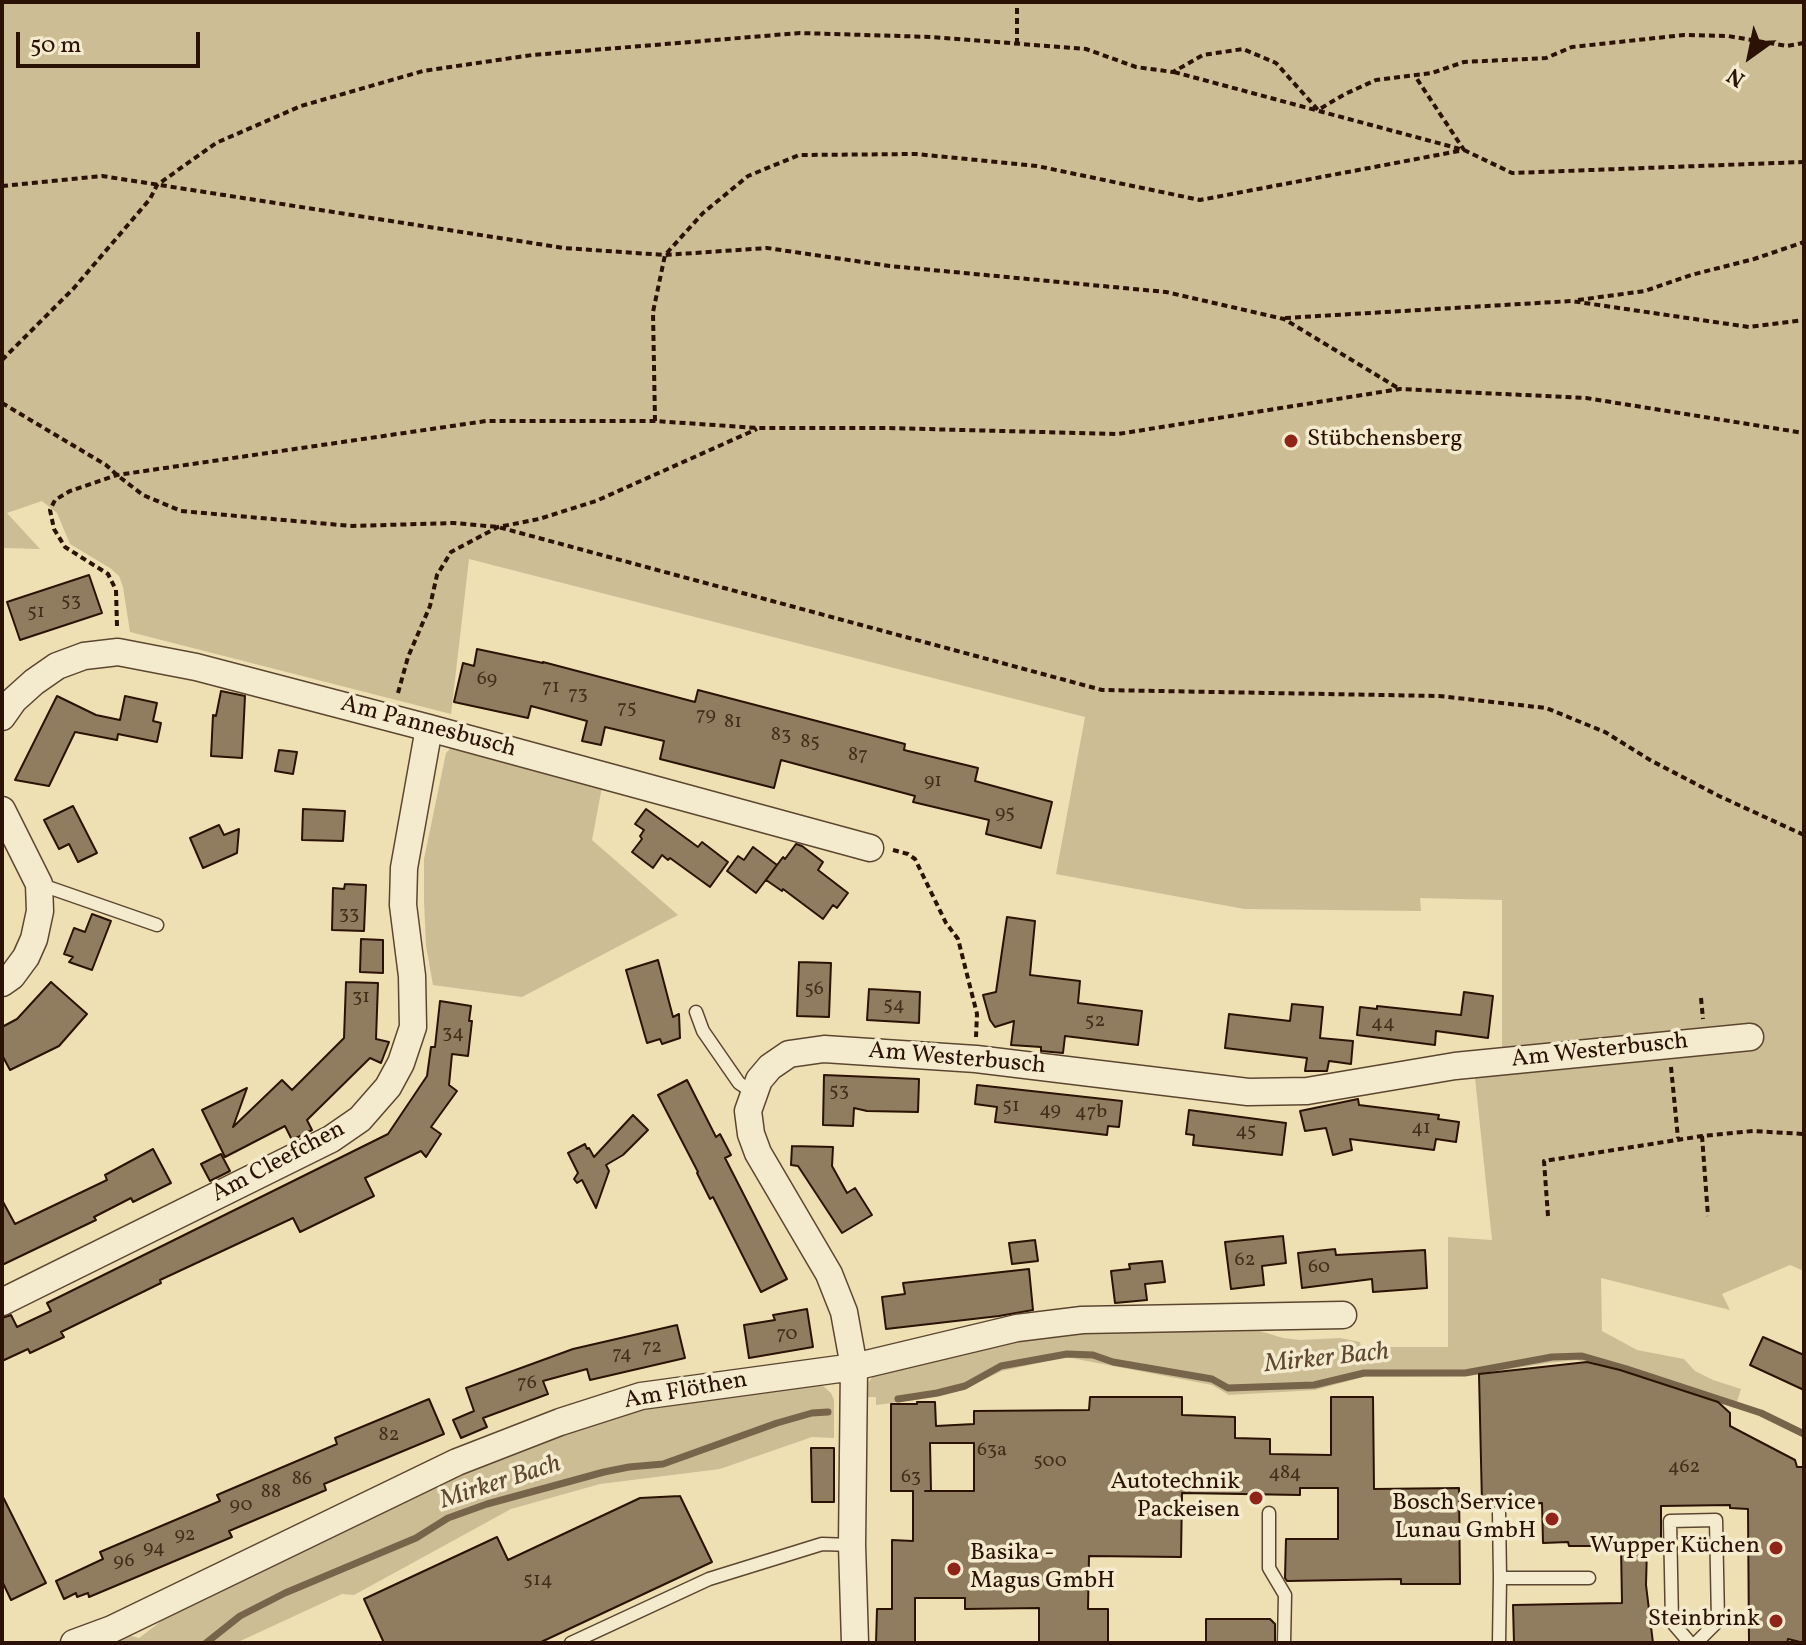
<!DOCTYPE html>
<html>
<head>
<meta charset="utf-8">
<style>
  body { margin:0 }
  #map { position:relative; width:1806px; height:1645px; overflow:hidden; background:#eee0b3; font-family:Vollkorn,serif }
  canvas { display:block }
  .frame { position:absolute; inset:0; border:4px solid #2b1204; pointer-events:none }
  .north { position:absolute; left:1710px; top:16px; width:80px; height:80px; -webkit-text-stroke:6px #f4ebce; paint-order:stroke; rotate:213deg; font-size:22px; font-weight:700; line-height:32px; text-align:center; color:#2b1204 }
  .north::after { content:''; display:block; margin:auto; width:28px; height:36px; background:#2b1204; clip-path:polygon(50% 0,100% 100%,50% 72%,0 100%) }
  .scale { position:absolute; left:16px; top:32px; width:184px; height:36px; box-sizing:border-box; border:4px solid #2b1204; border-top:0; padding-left:10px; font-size:24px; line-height:28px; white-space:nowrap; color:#2b1204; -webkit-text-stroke:6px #f4ebce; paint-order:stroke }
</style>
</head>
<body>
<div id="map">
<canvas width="1806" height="1645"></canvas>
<div class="frame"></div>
<div class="north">N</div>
<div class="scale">50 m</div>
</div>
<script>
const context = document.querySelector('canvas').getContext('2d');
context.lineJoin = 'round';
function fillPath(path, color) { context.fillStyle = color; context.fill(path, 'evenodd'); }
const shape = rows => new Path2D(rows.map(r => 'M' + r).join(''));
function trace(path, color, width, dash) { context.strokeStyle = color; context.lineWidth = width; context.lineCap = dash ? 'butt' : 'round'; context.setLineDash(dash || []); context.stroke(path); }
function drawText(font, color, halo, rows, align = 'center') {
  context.font = font + ' Vollkorn,serif'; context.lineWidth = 7; context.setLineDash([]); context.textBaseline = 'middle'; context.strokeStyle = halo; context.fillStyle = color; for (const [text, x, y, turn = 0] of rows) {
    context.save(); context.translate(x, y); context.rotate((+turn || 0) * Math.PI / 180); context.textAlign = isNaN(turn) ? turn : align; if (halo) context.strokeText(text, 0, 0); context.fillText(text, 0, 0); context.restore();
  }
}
fillPath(shape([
  [2,2,1804,2,1804,1271,1790,1265,1722,1294,1730,1310,1601,1278,1602,1331,1637,1350,1684,1359,1695,1371,1713,1380,1741,1389,1735,1408,1617,1370,1577,1360,1548,1363,1468,1376,1363,1377,1315,1390,1229,1395,1212,1385,1066,1357,1002,1371,962,1390,937,1397,876,1405,876,1397,862,1397,863,1389,874,1375,1042,1331,1247,1327,1283,1338,1300,1340,1340,1338,1360,1342,1361,1347,1448,1347,1448,1237,1492,1240,1475,1078,1502,1071,1502,900,1420,898,1421,911,1244,909,1056,874,1085,717,469,559,451,714,130,632,123,587,119,576,110,568,70,544,57,513,42,501,7,513,40,549,2,548],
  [455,747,602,787,592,840,678,915,522,997,433,985,426,946,424,901,424,859,446,753,450,749],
  [815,1384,823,1386,831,1393,834,1400,834,1438,812,1437,720,1469,600,1484,511,1509,354,1595,342,1594,236,1643,104,1643,127,1635,139,1638,185,1603,495,1458,646,1404]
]), '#cdbd95');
trace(shape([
  [898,1399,937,1393,965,1386,1001,1366,1067,1354,1093,1355,1113,1362,1212,1379,1228,1388,1314,1385,1364,1373,1465,1373,1552,1357,1582,1356,1627,1369,1761,1413,1804,1434],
  [206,1643,240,1616,285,1593,416,1538,448,1518,487,1504,604,1472,629,1467,663,1464,777,1423,812,1413,828,1412]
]), '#78644a', 7);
const building = shape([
  [89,575,102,613,20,640,7,602,89,575],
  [477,649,543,663,543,662,695,702,698,690,905,744,904,750,978,768,975,781,1052,802,1041,848,986,834,989,820,913,802,915,796,781,760,774,788,660,759,664,741,605,727,601,745,582,741,587,721,531,706,528,718,454,702,463,663,474,666,477,649],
  [221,691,245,696,242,758,211,756,213,715,216,716,221,691],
  [57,696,96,715,120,720,125,696,157,703,153,721,161,723,157,742,118,734,117,740,75,732,49,786,15,780,57,696],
  [279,750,297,752,293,774,275,771,279,750],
  [73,806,97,853,78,862,69,844,59,849,44,820,73,806],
  [303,809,345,811,343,841,302,840,303,809],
  [646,809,698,847,702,842,728,862,710,887,670,858,668,860,662,855,653,868,632,852,642,839,640,836,644,830,635,824,646,809],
  [219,825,224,835,239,829,237,853,203,868,190,838,219,825],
  [796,844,802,846,823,862,818,870,848,893,837,908,833,905,823,919,783,889,782,891,766,880,783,857,785,859,796,844],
  [753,847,777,865,756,893,727,871,738,856,744,860,753,847],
  [345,884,366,885,364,931,332,930,333,888,344,889,345,884],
  [92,914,111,921,92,970,69,962,73,957,64,954,74,928,85,932,92,914],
  [1007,917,1035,921,1030,975,1080,981,1078,1003,1142,1011,1138,1045,1065,1036,1063,1053,1041,1051,1041,1047,1011,1045,1014,1021,995,1027,990,1020,983,995,996,992,1007,917],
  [361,939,383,940,383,973,360,972,361,939],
  [658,960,673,1017,679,1014,680,1038,662,1044,660,1039,647,1043,626,970,658,960],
  [799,962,831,963,829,1017,797,1016,799,962],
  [51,982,87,1014,59,1046,10,1070,2,1055,2,1027,17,1019,51,982],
  [346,982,378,983,376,1039,389,1042,381,1063,370,1058,307,1120,312,1130,292,1140,285,1126,225,1157,202,1110,247,1088,233,1127,282,1080,292,1090,344,1038,346,982],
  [869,989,920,992,919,1023,867,1020,869,989],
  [1464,992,1493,996,1488,1038,1436,1031,1435,1045,1357,1035,1360,1007,1377,1009,1377,1006,1461,1015,1464,992],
  [440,1001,471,1006,469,1021,472,1021,468,1056,452,1054,449,1085,457,1091,431,1127,441,1134,426,1157,421,1151,365,1178,374,1196,300,1232,293,1218,160,1280,161,1283,61,1332,64,1337,30,1353,28,1349,2,1361,2,1318,11,1315,17,1327,51,1311,47,1303,388,1134,427,1076,431,1047,435,1047,440,1001],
  [1292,1004,1323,1007,1320,1038,1353,1041,1351,1064,1329,1061,1327,1071,1305,1071,1307,1058,1225,1048,1229,1014,1290,1021,1292,1004],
  [824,1075,919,1079,918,1112,867,1111,854,1108,853,1126,823,1125,824,1075],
  [687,1080,716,1137,720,1134,731,1155,725,1158,787,1279,761,1292,713,1197,710,1199,697,1173,698,1172,658,1095,687,1080],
  [977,1085,1122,1101,1119,1127,1108,1126,1107,1135,995,1122,997,1107,975,1104,977,1085],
  [1358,1099,1359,1105,1439,1115,1438,1119,1459,1122,1456,1142,1436,1139,1434,1150,1350,1139,1352,1150,1333,1155,1326,1128,1305,1131,1300,1111,1358,1099],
  [1189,1110,1286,1123,1282,1155,1193,1145,1194,1135,1186,1134,1189,1110],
  [633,1115,648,1130,623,1155,606,1165,609,1171,596,1208,582,1180,577,1183,574,1179,578,1173,568,1153,585,1144,587,1149,589,1148,594,1157,633,1115],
  [792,1146,833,1147,832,1166,847,1193,855,1188,872,1215,842,1233,798,1166,791,1165,792,1146],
  [153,1149,171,1183,133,1202,131,1198,94,1217,96,1220,2,1265,2,1200,15,1224,107,1180,105,1175,153,1149],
  [221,1154,230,1171,210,1181,201,1164,221,1154],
  [1283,1236,1286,1263,1262,1266,1264,1285,1231,1289,1225,1242,1283,1236],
  [1035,1240,1038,1261,1012,1264,1009,1243,1035,1240],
  [1335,1249,1336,1255,1425,1250,1427,1288,1373,1292,1372,1279,1302,1288,1298,1253,1335,1249],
  [1162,1261,1165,1282,1145,1284,1147,1300,1115,1303,1111,1271,1130,1269,1129,1264,1162,1261],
  [1029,1269,1033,1310,999,1316,886,1329,882,1297,905,1294,903,1283,1029,1269],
  [807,1309,813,1347,749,1358,744,1325,775,1320,773,1315,807,1309],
  [677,1325,685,1358,590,1380,587,1369,543,1381,548,1394,483,1418,487,1427,461,1438,453,1420,474,1411,466,1388,573,1349,677,1325],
  [1763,1337,1804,1355,1804,1390,1750,1365,1763,1337],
  [1587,1362,1620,1370,1718,1402,1730,1413,1730,1426,1795,1460,1797,1467,1804,1467,1804,1643,1788,1639,1787,1643,1749,1643,1748,1509,1730,1508,1730,1505,1661,1506,1661,1547,1647,1547,1646,1585,1653,1643,1514,1643,1513,1605,1622,1603,1621,1546,1569,1546,1568,1542,1543,1543,1542,1503,1482,1504,1479,1374,1587,1362],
  [1090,1397,1182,1397,1182,1415,1235,1417,1235,1438,1270,1439,1270,1454,1331,1455,1331,1397,1373,1397,1374,1489,1459,1488,1460,1584,1401,1584,1401,1579,1287,1581,1285,1578,1286,1539,1338,1539,1338,1488,1300,1488,1300,1495,1182,1493,1181,1557,1089,1556,1088,1609,1108,1609,1108,1643,1039,1643,1039,1608,965,1609,965,1598,915,1598,915,1643,876,1643,877,1609,892,1609,892,1540,913,1541,913,1491,891,1491,891,1404,917,1404,917,1402,935,1402,936,1426,974,1424,974,1411,1089,1410,1090,1397],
  [930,1443,974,1443,974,1491,925,1491,931,1491,930,1443],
  [429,1399,444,1434,324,1484,326,1490,229,1531,232,1537,89,1597,88,1593,77,1597,76,1593,64,1599,56,1581,103,1559,100,1552,220,1501,217,1495,337,1444,335,1438,429,1399],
  [811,1448,834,1448,834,1502,812,1502,811,1448],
  [2,1495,46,1583,11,1600,2,1581,2,1495],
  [680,1496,712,1562,539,1643,384,1643,364,1599,497,1537,508,1560,640,1498,680,1496],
  [1206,1619,1270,1619,1275,1624,1275,1642,1206,1643,1206,1619]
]);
fillPath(building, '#907d5f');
trace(building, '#2b1204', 2);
const lane = shape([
  [39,884,157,925],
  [696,1012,703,1031,739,1083,754,1093],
  [1269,1513,1269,1568,1285,1595,1284,1643],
  [1500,1578,1589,1578],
  [571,1643,709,1579,822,1544,852,1545],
  [1499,1643,1500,1578,1499,1512],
  [1690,1643,1672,1622,1670,1521,1716,1520,1718,1621,1696,1643]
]);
const street = shape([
  [2,717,14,700,34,682,57,666,84,656,118,652,196,667,429,728,870,848],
  [2,810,39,884,40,911,34,939,26,957,12,976,2,983],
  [2,1302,331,1139,360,1119,388,1087,401,1063,413,1027,412,976,403,905,404,868,429,728],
  [74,1643,112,1629,457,1462,560,1422,641,1396,854,1367,1017,1328,1082,1320,1343,1315],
  [855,1643,852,1545,854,1367,844,1312,829,1274,758,1153,751,1134,748,1111,759,1080,770,1067,789,1054,824,1049,976,1059,1248,1092,1307,1091,1455,1066,1750,1037]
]);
trace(lane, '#5c4630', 15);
trace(street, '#5c4630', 29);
trace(shape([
  [1017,44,1017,2],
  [1174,72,1464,150,1512,173,1804,162],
  [2,186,102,176,564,248,665,255,767,248,890,266,1166,292,1284,319,1398,388],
  [1578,300,1645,291,1691,275,1754,259,1804,242],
  [1285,318,1571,301,1749,327,1804,320],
  [2,360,74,288,150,199,157,185,216,143,301,106,423,71,532,55,800,33,932,37,1086,49,1136,67,1173,72,1203,55,1243,49,1276,63,1318,110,1345,94,1376,80,1432,73,1464,62,1546,58,1572,47,1684,35,1728,36,1787,46,1804,43],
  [2,403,106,465,117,475,143,495,181,511,352,526,454,523,498,527,1102,690,1439,696,1546,708,1605,732,1650,760,1719,796,1804,835],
  [655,421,653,312,665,255,703,213,748,176,799,155,916,154,1037,166,1200,200,1464,150,1415,76],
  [117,626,116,590,108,574,65,547,54,529,50,510,55,500,70,491,117,475,486,421,655,421,758,428,886,428,1118,434,1400,389,1586,398,1804,433],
  [398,693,408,657,430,606,437,575,451,552,498,527,539,519,596,501,757,429],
  [893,850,908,854,915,859,946,923,958,939,977,1014,976,1037],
  [1701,998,1703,1019],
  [1671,1067,1678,1138],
  [1702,1136,1708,1216],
  [1548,1216,1544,1161,1702,1136,1753,1131,1804,1134]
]), '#2b1204', 4, [6, 4]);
trace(lane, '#f4ebce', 12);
trace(street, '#f4ebce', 26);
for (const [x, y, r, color] of [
  [1291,441,8,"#8f2418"],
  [1256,1498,8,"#8f2418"],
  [1552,1519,8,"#8f2418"],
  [1776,1548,8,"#8f2418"],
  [954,1569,8,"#8f2418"],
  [1776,1621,8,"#8f2418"]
]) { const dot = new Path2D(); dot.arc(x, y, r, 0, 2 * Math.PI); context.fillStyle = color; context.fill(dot); trace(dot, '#f4ebce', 3); }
drawText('20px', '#442d1b', null, [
  ["53",71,602],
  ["51",36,613],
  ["69",487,680],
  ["71",551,688],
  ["73",578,695],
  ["75",627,709],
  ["79",706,716],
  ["81",733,723],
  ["83",781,736],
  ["85",810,743],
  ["87",858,756],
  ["91",933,782],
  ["95",1005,814],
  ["33",349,915],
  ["56",814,990],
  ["31",361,998],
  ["54",894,1006],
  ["52",1095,1022],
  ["44",1383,1024],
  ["34",453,1034],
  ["53",839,1092],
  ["51",1011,1107],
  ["49",1050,1111],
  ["47b",1091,1113],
  ["41",1421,1129],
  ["45",1246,1132],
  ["62",1245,1261],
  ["60",1319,1268],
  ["70",787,1335],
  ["72",652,1348],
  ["74",622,1355],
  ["76",527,1384],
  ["82",389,1436],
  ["63a",992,1451],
  ["500",1050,1462],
  ["462",1684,1468],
  ["484",1285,1474],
  ["63",911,1478],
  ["86",302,1480],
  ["88",271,1493],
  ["90",241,1506],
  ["92",185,1536],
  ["94",154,1549],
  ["96",124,1562],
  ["514",538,1581]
]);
drawText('24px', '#2b1204', '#f4ebce', [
  ["Stübchensberg",1307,441,"left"],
  ["Autotechnik",1240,1484],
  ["Packeisen",1240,1512],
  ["Bosch Service",1536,1505],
  ["Lunau GmbH",1536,1533],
  ["Wupper Küchen",1760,1548],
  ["Basika -",970,1555,"left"],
  ["Magus GmbH",970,1583,"left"],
  ["Steinbrink",1760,1621]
], 'right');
drawText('24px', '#2b1204', '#f4ebce', [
  ["Am Pannesbusch",428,728,15],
  ["Am Westerbusch",1600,1052,-6],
  ["Am Westerbusch",957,1060,5],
  ["Am Cleefchen",279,1163,-28],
  ["Am Flöthen",686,1392,-10]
]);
drawText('italic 26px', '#5f4832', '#f4ebce', [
  ["Mirker Bach",1327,1360,-6],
  ["Mirker Bach",501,1484,-18]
]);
</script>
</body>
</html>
